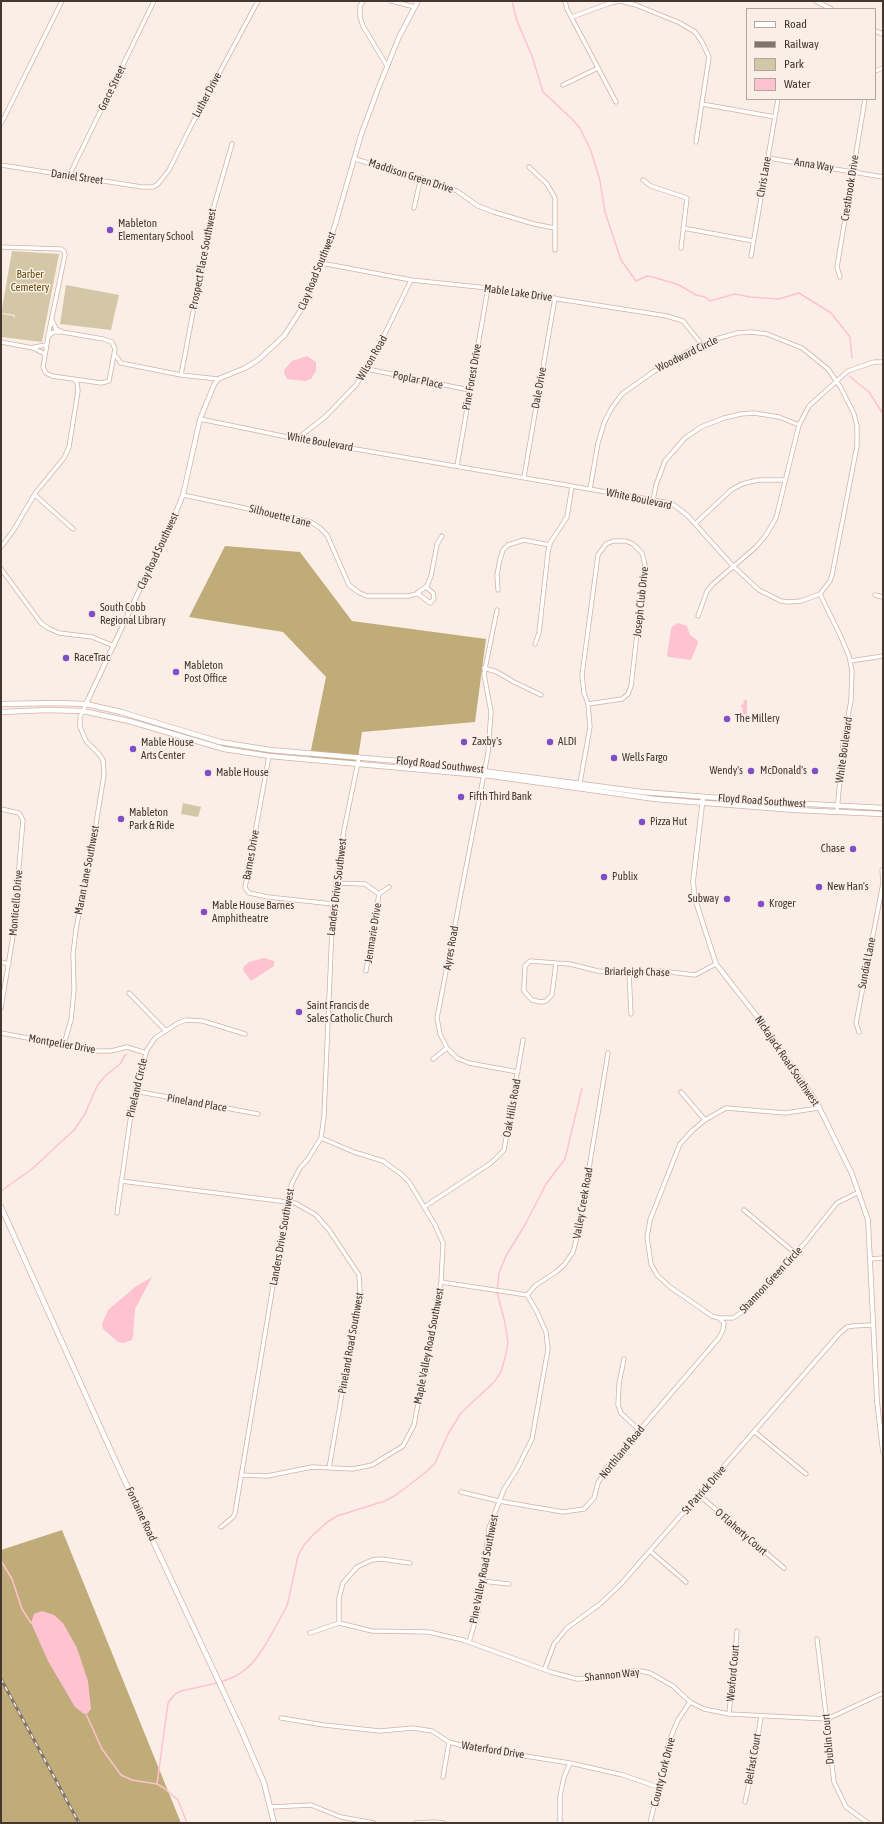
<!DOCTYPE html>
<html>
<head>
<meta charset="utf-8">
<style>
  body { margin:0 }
  #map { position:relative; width:884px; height:1824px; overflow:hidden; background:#fbeee7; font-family:"Asap Condensed",sans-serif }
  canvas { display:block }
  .frame { position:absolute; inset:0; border:2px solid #433730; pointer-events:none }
  .legend { position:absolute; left:746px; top:8px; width:130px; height:92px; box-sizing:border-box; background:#fbeee7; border:1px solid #b1a59e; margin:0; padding:5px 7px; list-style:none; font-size:12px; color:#433730 }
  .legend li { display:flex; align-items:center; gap:8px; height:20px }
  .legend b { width:20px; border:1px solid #b1a59e }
</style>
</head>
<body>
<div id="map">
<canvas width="884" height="1824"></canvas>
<div class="frame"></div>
<ul class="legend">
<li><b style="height:5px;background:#fff"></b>Road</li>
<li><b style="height:5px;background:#80746d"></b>Railway</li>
<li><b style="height:11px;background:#d3c7a7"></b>Park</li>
<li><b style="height:11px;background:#ffc2d0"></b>Water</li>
</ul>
</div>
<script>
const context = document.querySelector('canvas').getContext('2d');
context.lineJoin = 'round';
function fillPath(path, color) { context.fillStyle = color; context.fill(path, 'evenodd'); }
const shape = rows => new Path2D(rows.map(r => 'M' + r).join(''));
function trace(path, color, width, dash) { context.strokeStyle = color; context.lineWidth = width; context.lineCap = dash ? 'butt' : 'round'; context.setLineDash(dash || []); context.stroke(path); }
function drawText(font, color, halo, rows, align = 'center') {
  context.font = font + ' "Asap Condensed",sans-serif'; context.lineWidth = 3; context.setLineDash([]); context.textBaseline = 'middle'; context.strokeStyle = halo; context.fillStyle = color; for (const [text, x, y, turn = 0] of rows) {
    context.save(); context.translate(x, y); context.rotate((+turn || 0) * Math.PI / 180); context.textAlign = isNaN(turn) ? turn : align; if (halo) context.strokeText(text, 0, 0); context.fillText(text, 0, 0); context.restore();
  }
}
fillPath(shape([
  [12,251,59,254,42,342,1,337,1,317,6,317,2,317,2,314,14,316,15,319,15,315,1,313,1,314],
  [66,285,119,295,111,330,60,324],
  [183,803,201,807,198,817,181,814]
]), '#d3c7a7');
fillPath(shape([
  [225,546,300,552,352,621,486,639,475,722,362,732,357,765,309,760,326,677,283,632,189,617],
  [62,1530,181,1823,1,1823,1,1550]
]), '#bfac79');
fillPath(shape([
  [307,356,316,362,316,371,311,379,305,381,287,379,284,373,284,370,292,361],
  [678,623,687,626,690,635,697,640,698,643,691,660,669,657,667,655,671,629,673,626],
  [744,700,747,700,747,715,742,714,743,708,741,707,741,704,743,705],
  [264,958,274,961,274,966,251,981,243,970,244,966,249,962],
  [152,1277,135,1309,133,1336,132,1340,123,1343,118,1342,103,1329,102,1324,108,1310,135,1287],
  [42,1611,54,1615,63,1623,77,1648,88,1681,91,1709,88,1713,84,1714,75,1707,48,1661,36,1634,31,1623,34,1614]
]), '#ffc2d0');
trace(shape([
  [512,1,517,21,532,56,543,92,572,119,580,128,591,151,600,181,605,212,621,260,636,281,647,276,653,277,679,285,696,295,705,297,710,301,735,294,750,297,779,299,799,293,831,313,850,337,852,358],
  [849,376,869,392,883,414],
  [1,1191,32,1169,74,1130,85,1114,97,1086,105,1076,120,1064,126,1054],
  [1,1561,12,1579,22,1609,31,1623],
  [221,1682,236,1676,246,1669,255,1660,266,1644,287,1606,298,1556,304,1545,312,1536,326,1523,337,1516,385,1501,396,1495,426,1472,435,1463,448,1434,461,1413,494,1382,501,1372,506,1354,508,1342,505,1323,497,1292,499,1273,506,1256,526,1223,546,1184,565,1159,582,1088],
  [86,1714,102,1749,121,1775,132,1780,157,1784,164,1788,178,1800,187,1823],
  [157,1784,168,1703,175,1694,181,1691,217,1683]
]), '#ffc2d0', 1.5);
const minor = shape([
  [363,1,360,6,360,17,363,26,387,66],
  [391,1,415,7],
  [565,1,567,9,616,102],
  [572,17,610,3,620,1,636,5,680,23,695,32,702,42,709,57,696,142],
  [875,71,883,68],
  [563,85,598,68],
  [702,104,775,117],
  [1,124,62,1],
  [768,158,883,177],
  [355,159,440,184,457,191,478,206,494,212,534,224,555,228],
  [1,165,142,187,153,187,158,184,169,170,192,124,258,1],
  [529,167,547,184,555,198,555,250],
  [69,176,154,1],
  [643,180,651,186,687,198,681,248],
  [414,208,421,177],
  [683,228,753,241],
  [1,247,61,249,64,251,65,255,48,336],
  [751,256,778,99],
  [321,263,411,280,488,288,667,316,683,321,703,346],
  [840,277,837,267,865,99],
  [52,320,56,329,61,331],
  [53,332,62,332,103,339,112,342,115,349,109,381,101,383,52,376,46,373,43,367,46,350,48,337,53,332],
  [1,342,33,348,45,354],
  [34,347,46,345],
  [115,355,121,363,181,375,218,379],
  [367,369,469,390],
  [181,375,212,213,232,144],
  [200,419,297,439,665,502,674,505,688,516,733,566,759,590,781,601,788,602,801,601,820,594,830,581,832,575,857,446,857,426,854,414,841,388,828,369,802,348,767,334,751,332,737,333,716,339,689,351,653,372,622,394,611,409,604,423,598,443,590,489],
  [297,439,325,417,356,385,375,354,411,280],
  [457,466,488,288],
  [524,477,555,298],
  [35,495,73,529],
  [183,495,311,522,320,528,327,535,349,585,358,592,367,596,409,596,416,594,427,586,431,576,437,544,442,536],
  [653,500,656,485,665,461,685,438,701,427,724,418,741,414,754,413,779,417,799,425],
  [696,523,731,490,742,484,758,480,785,480],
  [613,541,626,541,633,544,642,553,645,565,631,686,628,694,622,699,588,704,584,693,582,675,598,555,606,544,613,541],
  [1,547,13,531,36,492,64,458,69,447,78,391,77,383,74,379],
  [1,569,41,623,48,628,59,633,92,637,114,646],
  [498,590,497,575,500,559,503,550,508,545,524,540,550,545],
  [417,593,430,603,434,599,433,593,426,587],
  [820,594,840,635,849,656,852,671,851,700,843,745,837,812],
  [875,595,883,597],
  [497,610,484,674,491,712,488,753,437,1018,440,1034,447,1048,457,1058,469,1063,518,1072],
  [698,616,707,591,713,584,756,547,766,535,776,518,799,425,809,406,848,371,874,362,883,362],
  [535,644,539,633,548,552,550,543,567,517,572,486],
  [850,661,883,656],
  [484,668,497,672,514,682,541,695],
  [269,756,245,888,249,893,268,897,333,904],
  [580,783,590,727,588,704],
  [1,809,19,813,23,820,13,936,1,1008],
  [336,883,365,884,379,894,366,971],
  [379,894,389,887],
  [1,962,9,964],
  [556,963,552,995,546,1001,541,1002,532,1000,524,991,524,986,525,966,530,961,556,963,570,964,598,971,621,973,661,971,695,975,716,964],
  [629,972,631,1014],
  [129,993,166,1031],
  [859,1032,856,1023,883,883,882,870],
  [1,1033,97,1051,111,1051,127,1047,146,1053],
  [64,1044,71,1020,74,990,73,954,76,929,93,842,104,775,103,760,99,754,86,741,80,727,80,717,86,704],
  [433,1059,447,1048],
  [135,1091,258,1114],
  [681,1092,705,1120],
  [819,1108,785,1113,726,1108,705,1120,693,1130,680,1144,650,1220,647,1237,651,1264,657,1275,670,1287,712,1316,719,1318,733,1318,745,1310,759,1296,788,1260,804,1244,837,1203,859,1192],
  [121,1181,295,1203,316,1215,329,1230,359,1275,360,1290,329,1468],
  [424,1207,491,1163,504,1150,523,1040],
  [744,1210,795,1253],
  [117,1213,130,1121,135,1091,147,1050,155,1038,178,1023,186,1020,203,1021,245,1034],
  [870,1259,883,1258],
  [441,1282,527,1295],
  [527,1295,536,1285,556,1272,564,1265,573,1252,579,1229,608,1053],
  [624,1359,619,1384,618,1405,621,1413,639,1430],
  [755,1432,806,1474],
  [241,1475,267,1476,312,1467,353,1469,372,1465,403,1446,414,1425,441,1282,443,1243,435,1225,409,1182,401,1174,383,1161,354,1152,321,1138],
  [461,1492,499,1501,563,1512,584,1509,594,1498,598,1483,606,1469,719,1338,723,1330,724,1323,719,1318],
  [699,1495,784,1568],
  [221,1527,233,1517,235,1513,287,1202,292,1183,300,1168,308,1159,321,1138,324,1116,333,904,344,830,359,757],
  [650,1551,686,1582],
  [482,1581,509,1584],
  [339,1623,339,1598,343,1583,357,1567,372,1560,381,1559,410,1563],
  [310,1633,339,1623,372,1631,429,1632,463,1640,551,1672,577,1679,598,1678,631,1671,641,1671,650,1673,673,1686,690,1702,704,1709,729,1714,827,1719,883,1693],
  [817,1639,834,1782,846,1807,868,1823],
  [469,1642,478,1612,489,1528,504,1489,517,1469,532,1439,548,1349,546,1332,536,1310,527,1295],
  [545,1668,554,1644,567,1628,600,1604,621,1584,840,1333,847,1327,853,1326,872,1325],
  [729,1714,737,1631],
  [281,1718,324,1725,380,1731,413,1728,432,1731,449,1742,467,1747,570,1763,623,1775,658,1787],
  [443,1777,449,1742],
  [745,1802,755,1756,761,1716],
  [271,1807,311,1805,341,1817,374,1823],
  [415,1823,434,1822,444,1823],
  [560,1823,560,1796,564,1777,570,1763],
  [650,1823,670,1739,678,1720,690,1702]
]);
const tertiary = shape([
  [816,1,831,9],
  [875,31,883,34],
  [86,704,176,512,183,495,200,419,214,385,218,379,245,368,258,360,284,336,304,305,335,225,361,135,378,89,399,37,418,1],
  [703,797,693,882,695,899,716,964,763,1024,816,1101,852,1174,868,1220,877,1401,883,1452]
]);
const secondary = shape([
  [1,704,57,703,86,704,121,712,220,742,270,750,422,763,642,792,771,802,883,808],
  [1,712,47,710,83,711,129,721,224,749,269,756,492,776,655,799,795,810,883,814],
  [1,1207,116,1462,240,1727,264,1783,274,1823]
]);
trace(minor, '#d2b2a3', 5);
trace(tertiary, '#d2b2a3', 5.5);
trace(secondary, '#d2b2a3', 6);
trace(minor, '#fff', 3.5);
trace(tertiary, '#fff', 4);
trace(secondary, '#fff', 4.5);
const rail = shape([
  [1,1679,79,1823]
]);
trace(rail, '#80746d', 3);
trace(rail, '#fbeee7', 1.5, [4.5]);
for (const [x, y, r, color] of [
  [110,230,4,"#814ec6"],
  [92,614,4,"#814ec6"],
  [66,658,4,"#814ec6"],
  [176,672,4,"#814ec6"],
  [727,719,4,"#814ec6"],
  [464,742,4,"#814ec6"],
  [550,742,4,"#814ec6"],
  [133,749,4,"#814ec6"],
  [614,758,4,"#814ec6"],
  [751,771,4,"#814ec6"],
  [815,771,4,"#814ec6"],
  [208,773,4,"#814ec6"],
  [461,797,4,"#814ec6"],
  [121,819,4,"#814ec6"],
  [642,822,4,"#814ec6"],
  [853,849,4,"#814ec6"],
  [604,877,4,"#814ec6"],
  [819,887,4,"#814ec6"],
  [727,899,4,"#814ec6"],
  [761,904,4,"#814ec6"],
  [204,912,4,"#814ec6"],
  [299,1012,4,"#814ec6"]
]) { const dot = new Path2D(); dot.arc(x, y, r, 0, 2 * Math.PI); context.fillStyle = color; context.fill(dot); trace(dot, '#fbeee7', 1.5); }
drawText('11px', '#433730', '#fbeee7', [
  ["Grace Street",112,88,-64],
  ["Luther Drive",207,95,-62],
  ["Anna Way",814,165,9],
  ["Maddison Green Drive",411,176,18],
  ["Daniel Street",77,177,8],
  ["Chris Lane",764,177,-80],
  ["Crestbrook Drive",850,188,-81],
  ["Prospect Place Southwest",203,259,-79],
  ["Clay Road Southwest",317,271,-68],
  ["Mable Lake Drive",518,293,8],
  ["Woodward Circle",687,354,-26],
  ["Wilson Road",372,358,-60],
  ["Pine Forest Drive",472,377,-80],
  ["Poplar Place",418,380,12],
  ["Dale Drive",539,388,-80],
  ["White Boulevard",320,442,10],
  ["White Boulevard",639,499,12],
  ["Silhouette Lane",280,516,14],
  ["Clay Road Southwest",158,551,-65],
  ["Joseph Club Drive",641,602,-84],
  ["White Boulevard",844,750,-82],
  ["Floyd Road Southwest",440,765,6],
  ["Floyd Road Southwest",762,801,4],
  ["Barnes Drive",251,855,-80],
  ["Maran Lane Southwest",87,870,-79],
  ["Landers Drive Southwest",337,887,-83],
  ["Monticello Drive",16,903,-85],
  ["Jenmarie Drive",373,933,-81],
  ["Ayres Road",451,948,-80],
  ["Sundial Lane",867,963,-79],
  ["Briarleigh Chase",637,972,1],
  ["Montpelier Drive",62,1044,10],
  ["Nickajack Road Southwest",787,1061,56],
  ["Pineland Circle",137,1088,-77],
  ["Pineland Place",197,1103,10],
  ["Oak Hills Road",512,1108,-80],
  ["Valley Creek Road",583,1203,-80],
  ["Landers Drive Southwest",282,1237,-80],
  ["Shannon Green Circle",771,1280,-47],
  ["Pineland Road Southwest",351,1343,-80],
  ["Maple Valley Road Southwest",429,1346,-79],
  ["Northland Road",622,1452,-51],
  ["St Patrick Drive",704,1490,-49],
  ["Fontaine Road",141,1514,65],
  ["O Flaherty Court",741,1532,41],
  ["Pine Valley Road Southwest",484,1569,-79],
  ["Wexford Court",733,1673,-85],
  ["Shannon Way",612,1675,-6],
  ["Dublin Court",828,1739,-95],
  ["Waterford Drive",493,1750,9],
  ["Belfast Court",753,1759,-80],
  ["County Cork Drive",663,1772,-76]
]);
drawText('11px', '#433730', '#fbeee7', [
  ["Mableton",118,224],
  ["Elementary School",118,237],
  ["South Cobb",100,608],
  ["Regional Library",100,621],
  ["RaceTrac",74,658],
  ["Mableton",184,666],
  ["Post Office",184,679],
  ["The Millery",735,719],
  ["Zaxby's",472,742],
  ["ALDI",558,742],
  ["Mable House",141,743],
  ["Arts Center",141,756],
  ["Wells Fargo",622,758],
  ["Wendy's",743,771,"right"],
  ["McDonald's",807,771,"right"],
  ["Mable House",216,773],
  ["Fifth Third Bank",469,797],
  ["Mableton",129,813],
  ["Park & Ride",129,826],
  ["Pizza Hut",650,822],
  ["Chase",845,849,"right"],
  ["Publix",612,877],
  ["New Han's",827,887],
  ["Subway",719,899,"right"],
  ["Kroger",769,904],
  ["Mable House Barnes",212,906],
  ["Amphitheatre",212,919],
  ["Saint Francis de",307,1006],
  ["Sales Catholic Church",307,1019]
], 'left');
drawText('11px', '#655113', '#fbeee7', [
  ["Barber",30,275],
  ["Cemetery",30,288]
]);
</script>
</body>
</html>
